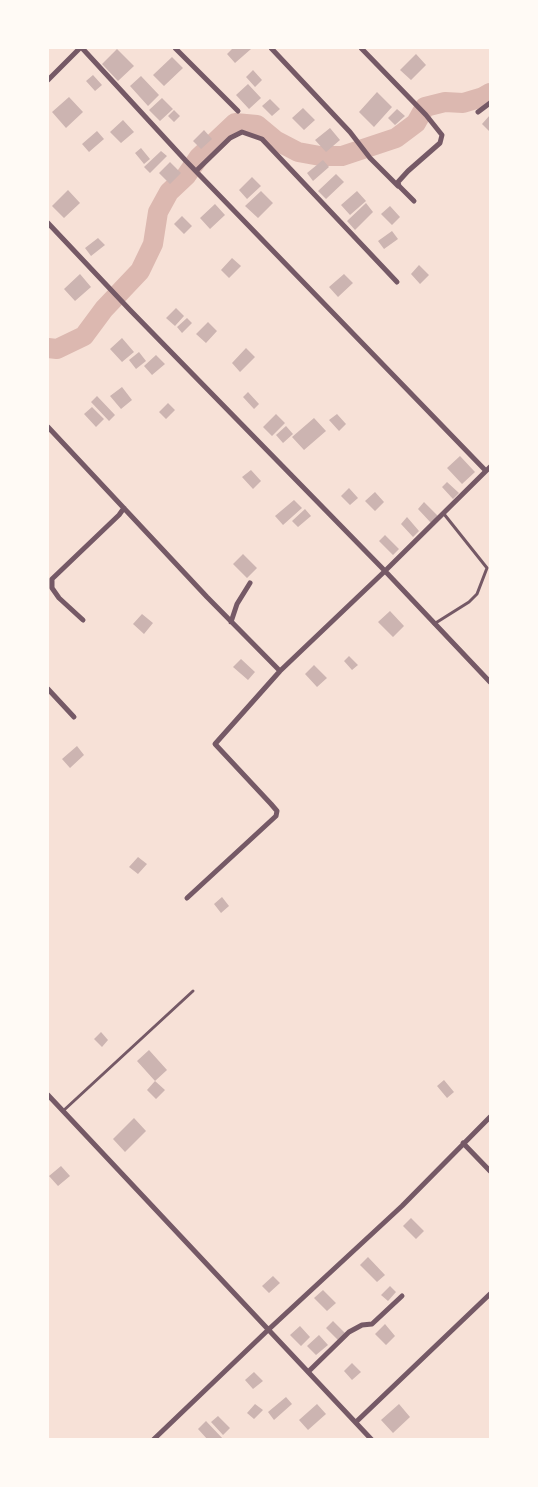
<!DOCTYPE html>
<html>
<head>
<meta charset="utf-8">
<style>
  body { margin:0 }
  #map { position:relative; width:538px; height:1487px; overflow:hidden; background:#f7e1d7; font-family:"Open Sans",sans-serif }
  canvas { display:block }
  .frame { position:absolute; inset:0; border:49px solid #fffaf5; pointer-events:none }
</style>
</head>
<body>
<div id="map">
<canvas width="538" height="1487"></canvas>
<div class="frame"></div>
</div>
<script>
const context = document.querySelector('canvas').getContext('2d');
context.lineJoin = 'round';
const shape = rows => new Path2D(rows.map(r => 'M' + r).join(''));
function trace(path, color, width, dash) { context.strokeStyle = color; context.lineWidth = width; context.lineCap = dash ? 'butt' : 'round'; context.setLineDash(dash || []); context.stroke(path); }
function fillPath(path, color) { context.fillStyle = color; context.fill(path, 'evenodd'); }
trace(shape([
  [48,348,57,349,84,336,104,309,140,271,153,244,158,212,169,192,186,176,199,157,235,123,257,125,275,140,298,152,320,156,342,156,396,138,416,123,425,107,445,102,463,103,483,97,490,93]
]), '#dcb8b0', 20);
fillPath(shape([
  [233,48,250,48,251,49,235,63,227,54],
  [117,49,134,66,118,81,102,64],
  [416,54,426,65,411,80,400,70],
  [172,57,183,68,164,86,153,75],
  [253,70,262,80,255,87,246,77],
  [93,75,102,85,95,91,86,81],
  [141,76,159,95,148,106,130,86],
  [248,84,261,98,249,109,236,95],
  [377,92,392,107,374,127,359,112],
  [69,97,83,112,66,128,52,112],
  [162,98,173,109,160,121,149,110],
  [270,99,280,109,272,116,262,106],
  [303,108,315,120,304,130,292,118],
  [397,109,405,116,395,125,388,118],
  [174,110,180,116,174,122,168,116],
  [490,115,490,132,482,124],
  [123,120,134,132,121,143,110,132],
  [330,128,340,140,326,152,315,140],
  [204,130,212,139,201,149,193,141],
  [97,131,104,139,89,152,82,144],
  [141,148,150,159,144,164,135,153],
  [161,151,167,156,150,173,144,167],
  [323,160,329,167,313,181,307,173],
  [170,162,181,173,170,184,159,173],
  [336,174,344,182,326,199,318,191],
  [252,177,261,186,247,199,239,190],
  [68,190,80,203,64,218,52,206],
  [261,191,273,203,258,218,245,206],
  [357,191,366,201,350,215,341,205],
  [366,203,373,212,355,230,347,221],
  [215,204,225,215,210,229,200,218],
  [390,206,400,217,392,225,381,214],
  [182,216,192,226,184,234,174,224],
  [392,231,398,239,384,249,378,241],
  [98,238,105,245,91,256,85,248],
  [232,258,241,266,229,278,221,270],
  [419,265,429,275,420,284,411,274],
  [80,274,91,287,75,301,64,289],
  [344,274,353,283,338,297,329,287],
  [176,308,184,316,175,326,166,318],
  [187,318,192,323,182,333,177,327],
  [208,322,217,331,206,343,196,334],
  [122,338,134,352,122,362,110,349],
  [246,348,255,357,240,372,232,363],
  [139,352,146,361,136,369,129,360],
  [156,355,165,364,152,375,144,366],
  [122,387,132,400,121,409,110,396],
  [248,392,259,404,254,409,243,397],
  [97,396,115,415,109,421,91,402],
  [168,403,175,410,166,419,159,412],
  [92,407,104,419,96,427,84,414],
  [276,414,285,423,272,436,263,427],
  [337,414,346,424,339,431,329,420],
  [314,418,326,431,304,450,292,437],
  [286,426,293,434,283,443,276,435],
  [460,456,475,472,462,484,447,468],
  [251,470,261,481,253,489,242,477],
  [447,482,459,493,453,499,442,487],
  [349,488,358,498,350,505,341,496],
  [375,492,384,502,375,511,365,501],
  [294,500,302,508,283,525,275,516],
  [424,502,439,517,432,524,418,509],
  [305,509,311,516,298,527,292,521],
  [407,517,419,531,413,537,401,524],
  [385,535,399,549,393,555,379,541],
  [243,554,257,568,247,578,233,564],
  [390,611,404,626,393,637,378,622],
  [142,614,153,623,144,634,133,624],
  [349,656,358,665,352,670,344,661],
  [241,659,255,672,248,680,233,667],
  [314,665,327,678,317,687,305,674],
  [77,746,84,755,70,768,62,759],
  [138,857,147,864,138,874,129,867],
  [222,897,229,906,221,913,214,904],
  [101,1032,108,1040,102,1047,94,1039],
  [149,1050,167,1070,155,1081,137,1061],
  [444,1080,454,1092,447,1098,437,1086],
  [155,1081,165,1090,156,1099,147,1090],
  [134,1118,146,1131,125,1152,113,1139],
  [61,1166,70,1176,58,1186,49,1176],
  [411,1218,424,1231,416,1239,403,1226],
  [368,1257,385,1275,377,1282,360,1265],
  [273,1276,280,1283,269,1293,262,1286],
  [390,1286,396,1292,388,1301,381,1295],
  [323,1290,336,1303,327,1311,314,1298],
  [333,1321,346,1334,339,1341,326,1328],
  [385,1324,395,1336,386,1345,375,1334],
  [300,1326,310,1337,301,1346,290,1335],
  [319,1335,328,1345,316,1355,307,1346],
  [352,1363,361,1372,352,1380,344,1371],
  [254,1372,263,1381,253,1389,245,1380],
  [286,1397,292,1404,274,1420,268,1412],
  [255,1404,263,1410,254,1419,247,1413],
  [317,1404,326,1414,308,1430,299,1420],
  [399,1404,410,1417,393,1433,381,1420],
  [218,1416,230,1428,223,1435,211,1422],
  [206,1421,224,1440,208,1440,198,1429]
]), '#ccb4b1');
trace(shape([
  [434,624,469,602,477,594,487,568,444,514],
  [63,1111,193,991]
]), '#755966', 3);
trace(shape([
  [82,48,186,161,486,471],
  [175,48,238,111],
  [271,48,350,132,370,158,398,186],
  [361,48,426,115,442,135,440,143,408,171,398,182,399,186,414,201],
  [48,80,80,48],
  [478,112,490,103],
  [196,171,230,138,242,132,262,139,397,282],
  [48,223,130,310,385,571,490,682],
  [48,427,207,597,280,671],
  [83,620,59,598,52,588,52,579,119,515,124,508],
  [231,622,237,604,250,583],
  [48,689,74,717],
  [187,898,276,816,277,811,271,804,215,744,280,671,385,571,490,467],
  [48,1095,372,1440],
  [463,1143,490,1171],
  [308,1372,349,1332,362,1325,372,1324,402,1296],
  [356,1422,490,1294],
  [153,1440,268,1330,402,1206,490,1117]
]), '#755966', 5);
</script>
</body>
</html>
